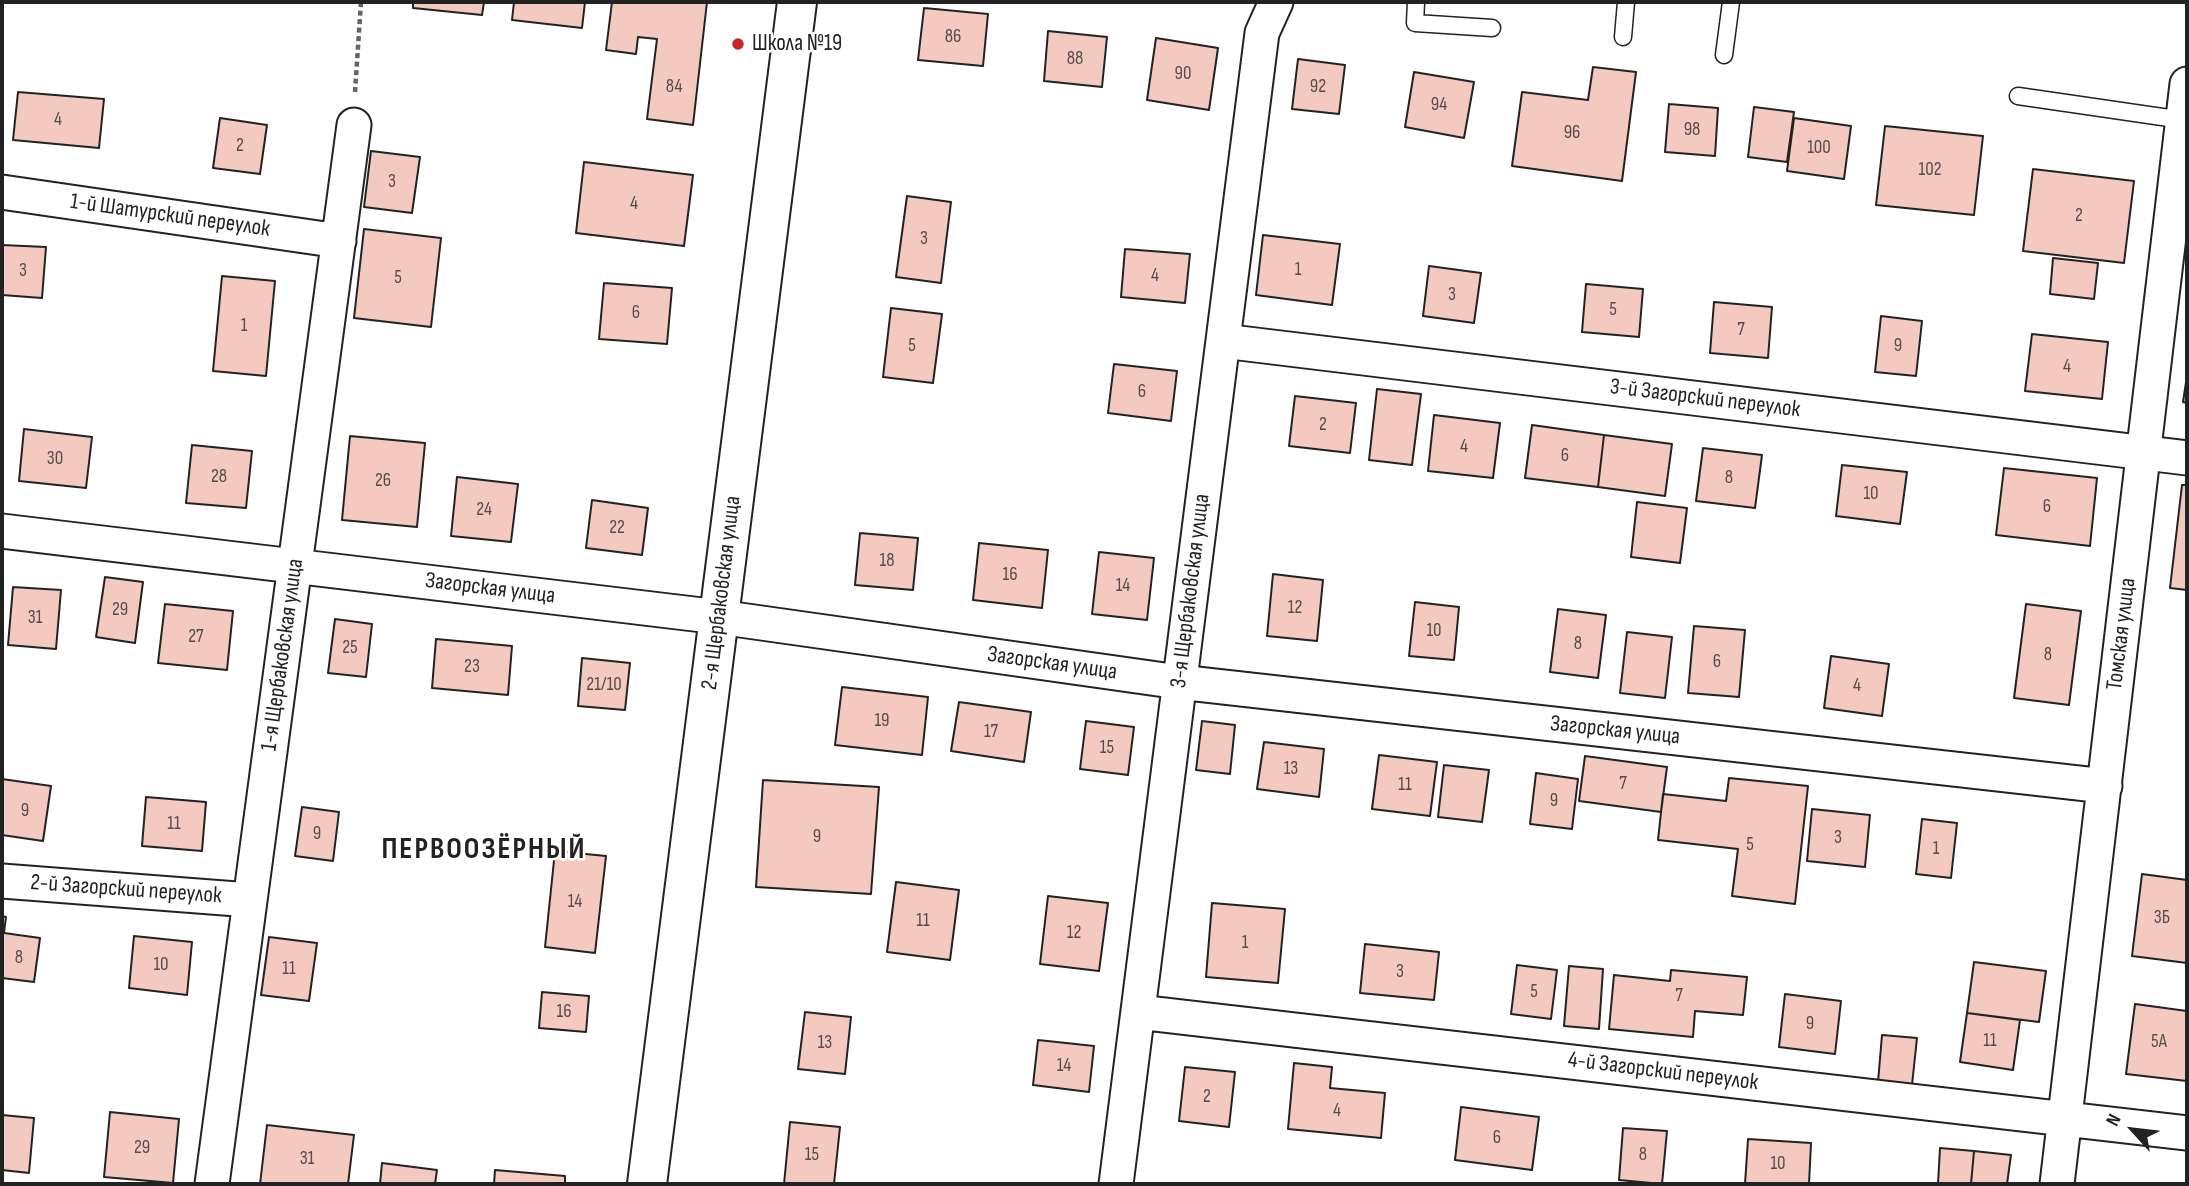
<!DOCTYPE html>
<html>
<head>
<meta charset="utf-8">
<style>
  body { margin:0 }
  #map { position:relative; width:2189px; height:1186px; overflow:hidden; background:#fff; font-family:"Sofia Sans Condensed",sans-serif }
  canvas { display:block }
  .frame { position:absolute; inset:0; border:4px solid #222; pointer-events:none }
  .north { position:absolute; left:2098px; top:1095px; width:70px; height:70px; -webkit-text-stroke:5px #fff; paint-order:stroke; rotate:297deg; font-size:19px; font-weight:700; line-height:28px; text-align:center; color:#222 }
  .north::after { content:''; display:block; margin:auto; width:24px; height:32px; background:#222; clip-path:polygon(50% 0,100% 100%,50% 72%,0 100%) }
</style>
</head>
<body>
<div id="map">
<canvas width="2189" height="1186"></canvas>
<div class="frame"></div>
<div class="north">N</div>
</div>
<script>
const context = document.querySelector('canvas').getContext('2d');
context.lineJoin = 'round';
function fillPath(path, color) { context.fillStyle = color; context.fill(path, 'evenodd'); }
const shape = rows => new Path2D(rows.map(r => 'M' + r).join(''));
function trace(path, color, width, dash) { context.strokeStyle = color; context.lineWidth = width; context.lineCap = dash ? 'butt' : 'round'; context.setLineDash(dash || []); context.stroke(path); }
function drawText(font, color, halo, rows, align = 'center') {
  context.font = font + ' "Sofia Sans Condensed",sans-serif'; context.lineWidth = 5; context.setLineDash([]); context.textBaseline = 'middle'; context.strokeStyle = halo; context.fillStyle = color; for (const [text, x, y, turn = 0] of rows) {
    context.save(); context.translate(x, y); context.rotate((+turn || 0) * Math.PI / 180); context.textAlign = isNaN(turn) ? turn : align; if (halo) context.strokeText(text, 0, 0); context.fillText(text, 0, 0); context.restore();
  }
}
const building = shape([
  [413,2,484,2,482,15,413,8,413,2],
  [514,2,585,2,582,28,512,20,514,2],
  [612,2,707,2,693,125,647,119,657,39,638,37,636,54,606,50,612,2],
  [924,8,988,14,983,66,918,60,924,8],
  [1048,31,1107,37,1102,87,1044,81,1048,31],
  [1156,38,1218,48,1209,110,1147,100,1156,38],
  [1298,59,1345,65,1339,114,1292,109,1298,59],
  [1593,67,1636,72,1622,181,1512,166,1522,92,1588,100,1593,67],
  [1414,72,1474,82,1464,138,1405,127,1414,72],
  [18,92,104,99,99,148,13,140,18,92],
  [1669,104,1718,108,1715,156,1665,152,1669,104],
  [1754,107,1794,112,1787,162,1748,157,1754,107],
  [220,118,267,125,260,174,213,168,220,118],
  [1794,118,1851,126,1844,179,1787,171,1794,118],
  [1885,126,1983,136,1974,215,1876,205,1885,126],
  [371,151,420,157,412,213,364,207,371,151],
  [584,162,693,175,684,246,576,233,584,162],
  [2033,169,2134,181,2124,263,2023,251,2033,169],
  [907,196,951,202,941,283,896,277,907,196],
  [364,229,441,238,431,327,354,318,364,229],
  [1263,235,1340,244,1332,305,1256,295,1263,235],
  [2,245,46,247,42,298,2,295,2,245],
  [1125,249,1190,254,1185,303,1121,297,1125,249],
  [2053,258,2098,263,2094,299,2050,294,2053,258],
  [1429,266,1481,273,1474,323,1423,316,1429,266],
  [222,276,275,281,266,376,213,371,222,276],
  [604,283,672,288,667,344,599,339,604,283],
  [1586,284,1643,289,1639,337,1582,332,1586,284],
  [1714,302,1772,307,1768,358,1710,353,1714,302],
  [891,308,942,314,933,383,883,377,891,308],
  [1881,316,1922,321,1916,376,1875,372,1881,316],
  [2032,334,2108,342,2102,399,2025,391,2032,334],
  [1114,364,1177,371,1171,421,1108,413,1114,364],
  [2187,376,2187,403,2183,402,2187,376],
  [1377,389,1421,394,1412,465,1369,460,1377,389],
  [1295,396,1356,403,1350,453,1289,446,1295,396],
  [1434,415,1500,423,1493,478,1428,471,1434,415],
  [1532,425,1604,435,1598,487,1525,478,1532,425],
  [24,429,92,437,86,488,19,481,24,429],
  [1604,435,1672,444,1665,496,1598,487,1604,435],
  [350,436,425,443,417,527,342,520,350,436],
  [192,445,252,451,246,508,186,503,192,445],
  [1703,448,1762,455,1755,508,1696,501,1703,448],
  [1842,465,1907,472,1900,524,1836,516,1842,465],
  [2004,468,2097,478,2090,546,1996,535,2004,468],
  [457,477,518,484,511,542,451,536,457,477],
  [2182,485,2187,485,2187,590,2170,588,2182,485],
  [592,500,648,508,642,555,586,548,592,500],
  [1637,502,1687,508,1680,563,1631,557,1637,502],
  [860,533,918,538,913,590,855,585,860,533],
  [979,543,1048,550,1042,608,973,600,979,543],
  [1099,552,1154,558,1147,620,1092,614,1099,552],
  [1273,574,1323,580,1317,641,1267,636,1273,574],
  [105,577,143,582,135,643,96,637,105,577],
  [13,587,61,590,56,649,8,645,13,587],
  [1415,602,1459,607,1454,660,1409,656,1415,602],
  [165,604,233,611,227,670,158,663,165,604],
  [2026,604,2081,611,2069,705,2014,698,2026,604],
  [1558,609,1606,615,1598,678,1550,672,1558,609],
  [335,619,372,624,366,677,328,673,335,619],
  [1694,626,1745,630,1739,697,1688,693,1694,626],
  [1627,632,1672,637,1665,698,1620,693,1627,632],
  [436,639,512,646,508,695,432,688,436,639],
  [1831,656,1889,664,1882,716,1824,708,1831,656],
  [582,658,630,663,625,710,578,706,582,658],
  [842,687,928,697,922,755,835,745,842,687],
  [959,702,1031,712,1024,762,951,751,959,702],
  [1086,721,1134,727,1128,775,1080,769,1086,721],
  [1202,721,1235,725,1230,774,1196,770,1202,721],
  [1264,742,1324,749,1319,797,1257,789,1264,742],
  [1379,755,1437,762,1430,816,1372,809,1379,755],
  [1585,756,1667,767,1661,812,1579,801,1585,756],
  [1444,765,1489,770,1482,822,1438,817,1444,765],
  [1536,773,1578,779,1572,829,1530,824,1536,773],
  [1729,778,1808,786,1795,904,1732,896,1738,849,1658,840,1663,794,1726,801,1729,778],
  [2,779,51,786,43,841,2,835,2,779],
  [763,780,879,787,871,894,756,887,763,780],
  [146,797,206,802,202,851,142,846,146,797],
  [302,807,339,812,333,861,295,856,302,807],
  [1812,809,1870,815,1865,867,1807,861,1812,809],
  [1922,819,1957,823,1951,878,1916,874,1922,819],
  [555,851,606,856,595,953,545,947,555,851],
  [2142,874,2187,880,2187,963,2132,956,2142,874],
  [896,882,959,890,950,960,887,952,896,882],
  [1048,896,1108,903,1099,971,1040,964,1048,896],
  [1212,903,1285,909,1278,983,1206,977,1212,903],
  [2,916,6,917,4,933,40,938,34,982,2,978,2,916],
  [134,936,192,942,187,995,129,988,134,936],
  [269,937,317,943,309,1001,261,995,269,937],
  [1365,944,1439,952,1434,1000,1360,993,1365,944],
  [1974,962,2046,971,2039,1022,1967,1013,1974,962],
  [1517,965,1557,970,1551,1019,1511,1014,1517,965],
  [1569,966,1603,969,1599,1029,1564,1026,1569,966],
  [1671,970,1747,977,1743,1015,1695,1011,1693,1037,1609,1029,1614,975,1670,981,1671,970],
  [542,992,589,996,586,1032,539,1028,542,992],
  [1785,994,1841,1001,1835,1054,1779,1047,1785,994],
  [2135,1004,2187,1011,2187,1081,2126,1074,2135,1004],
  [805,1012,851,1017,845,1074,798,1069,805,1012],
  [1967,1013,2020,1020,2013,1070,1960,1062,1967,1013],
  [1882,1035,1917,1038,1912,1085,1878,1082,1882,1035],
  [1038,1040,1094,1046,1089,1092,1033,1085,1038,1040],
  [1294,1063,1332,1067,1330,1088,1385,1093,1381,1138,1288,1129,1294,1063],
  [1185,1067,1235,1072,1229,1127,1179,1121,1185,1067],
  [1461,1107,1539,1117,1532,1170,1455,1160,1461,1107],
  [110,1112,179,1119,173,1183,104,1177,110,1112],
  [2,1115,34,1118,29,1173,2,1170,2,1115],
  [790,1122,840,1127,834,1184,784,1184,790,1122],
  [267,1125,354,1135,348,1184,260,1184,267,1125],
  [1623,1128,1667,1131,1662,1184,1619,1180,1623,1128],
  [1748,1139,1811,1143,1809,1184,1745,1184,1748,1139],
  [1940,1148,1974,1151,1971,1184,1938,1184,1940,1148],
  [1974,1151,2011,1155,2007,1184,1971,1184,1974,1151],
  [382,1163,437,1170,435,1184,380,1184,382,1163],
  [495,1170,565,1176,565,1184,494,1184,495,1170]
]);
fillPath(building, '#f3c9c0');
trace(building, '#222', 2);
const lane = shape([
  [1416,2,1415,23,1492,28],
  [1623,37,1626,2],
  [1724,55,1731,2],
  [2018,96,2183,120]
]);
const street = shape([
  [2,192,339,241],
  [1223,341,2187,458],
  [2,531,719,617,1179,682,2105,786],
  [2,881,250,900],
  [1138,1012,2187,1133],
  [212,1184,354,125],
  [1116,1184,1262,33,1276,2],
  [2057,1184,2187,84]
]);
const secondary = shape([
  [647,1184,797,2]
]);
trace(lane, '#222', 19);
trace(street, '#222', 37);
trace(secondary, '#222', 42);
trace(shape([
  [355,92,361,2]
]), '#646464', 4.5, [5, 3.5]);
trace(lane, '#fff', 16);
trace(street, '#fff', 33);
trace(secondary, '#fff', 38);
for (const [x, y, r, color] of [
  [738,44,7,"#c62828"]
]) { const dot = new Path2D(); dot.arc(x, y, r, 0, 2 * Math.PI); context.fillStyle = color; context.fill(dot); trace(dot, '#fff', 2.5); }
drawText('19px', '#564c4a', null, [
  ["86",953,37],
  ["88",1075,59],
  ["90",1183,74],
  ["84",674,87],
  ["92",1318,87],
  ["94",1439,105],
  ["4",58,120],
  ["98",1692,130],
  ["96",1572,133],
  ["2",240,146],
  ["100",1819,148],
  ["102",1930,170],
  ["3",392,182],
  ["4",634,204],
  ["2",2079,216],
  ["3",924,239],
  ["1",1298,270],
  ["3",23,271],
  ["4",1155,276],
  ["5",398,278],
  ["3",1452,295],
  ["5",1613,310],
  ["6",636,313],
  ["1",244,326],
  ["7",1741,330],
  ["5",912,346],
  ["9",1898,346],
  ["4",2067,367],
  ["6",1142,392],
  ["2",1323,425],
  ["4",1464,447],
  ["6",1565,456],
  ["30",55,459],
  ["28",219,477],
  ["8",1729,478],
  ["26",383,481],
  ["10",1871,494],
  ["6",2047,507],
  ["24",484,510],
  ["22",617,528],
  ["18",887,561],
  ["16",1010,575],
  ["14",1123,586],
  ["12",1295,608],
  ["29",120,610],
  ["31",35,618],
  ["10",1434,631],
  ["27",196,637],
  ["8",1578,644],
  ["25",350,648],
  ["8",2048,655],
  ["6",1717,662],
  ["23",472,667],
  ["21/10",604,685],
  ["4",1857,686],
  ["19",882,721],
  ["17",991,732],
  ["15",1107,748],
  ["13",1291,769],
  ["7",1623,784],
  ["11",1405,785],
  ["9",1554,801],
  ["9",25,811],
  ["11",174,824],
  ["9",317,834],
  ["9",817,837],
  ["3",1838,838],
  ["5",1750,845],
  ["1",1936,849],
  ["14",575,902],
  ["3Б",2162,918],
  ["11",923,921],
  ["12",1074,933],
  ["1",1245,943],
  ["8",19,958],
  ["10",161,965],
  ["11",289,969],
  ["3",1400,972],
  ["5",1534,992],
  ["7",1679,996],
  ["16",564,1012],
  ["9",1810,1024],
  ["11",1990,1041],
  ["5А",2159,1042],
  ["13",825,1043],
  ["14",1064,1066],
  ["2",1207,1097],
  ["4",1337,1111],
  ["6",1497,1138],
  ["29",142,1148],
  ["15",812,1155],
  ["8",1643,1155],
  ["31",307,1159],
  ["10",1778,1164]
]);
drawText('23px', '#222', '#fff', [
  ["Школа №19",752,44]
], 'left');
drawText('23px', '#222', '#fff', [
  ["1-й Шатурский переулок",170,216,8],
  ["3-й Загорский переулок",1705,399,7],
  ["Загорская улица",490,589,7],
  ["3-я Щербаковская улица",1191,591,-83],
  ["2-я Щербаковская улица",722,593,-83],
  ["Томская улица",2122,634,-83],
  ["1-я Щербаковская улица",283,655,-82],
  ["Загорская улица",1052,664,8],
  ["Загорская улица",1615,731,6],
  ["2-й Загорский переулок",126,890,4],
  ["4-й Загорский переулок",1663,1072,7]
]);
context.letterSpacing = '2px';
drawText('bold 30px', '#222', '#fff', [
  ["ПЕРВООЗЁРНЫЙ",484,850]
]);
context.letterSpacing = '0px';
</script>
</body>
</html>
